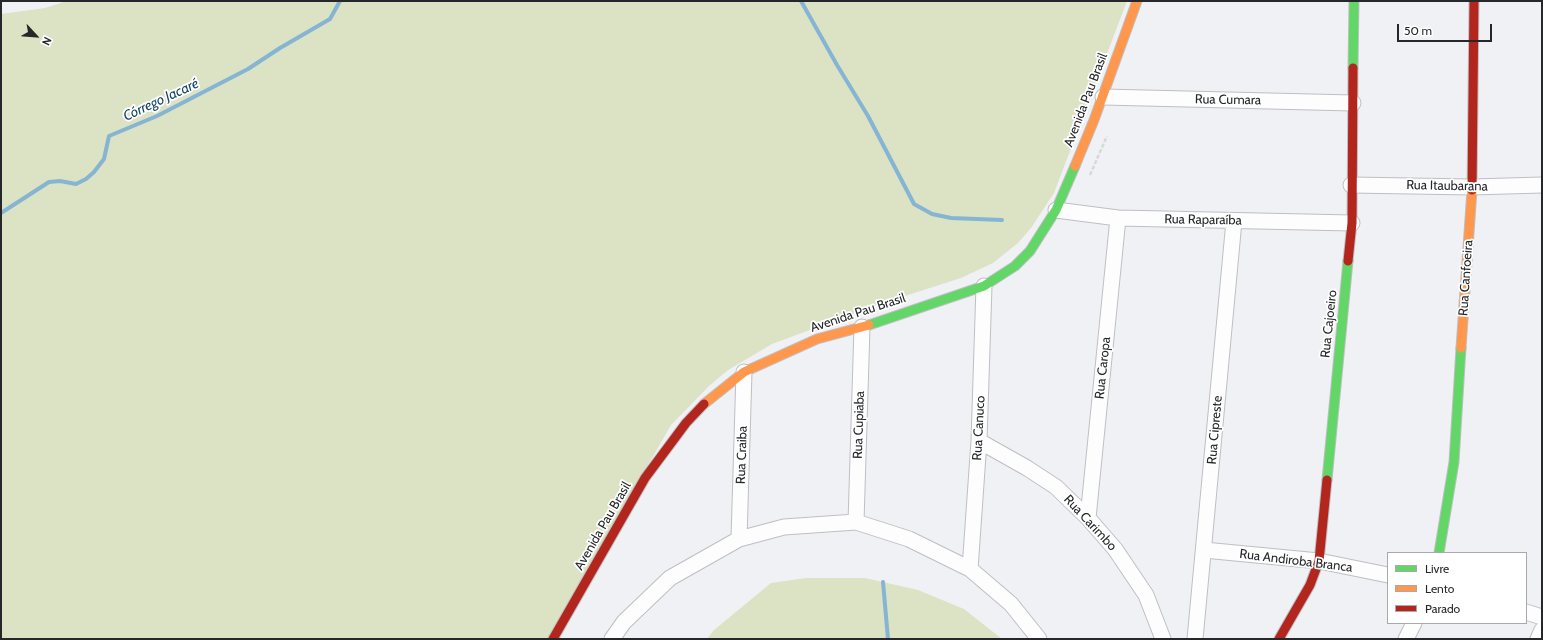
<!DOCTYPE html>
<html>
<head>
<meta charset="utf-8">
<style>
  body { margin:0 }
  #map { position:relative; width:1543px; height:640px; overflow:hidden; background:#f0f1f5; font-family:Cabin,sans-serif }
  canvas { display:block }
  .frame { position:absolute; inset:0; border:2px solid #26272a; pointer-events:none }
  .legend { position:absolute; left:1387px; top:552px; width:140px; height:72px; box-sizing:border-box; background:#fff; border:1px solid #a8a9aa; margin:0; padding:5px 7px; list-style:none; font-size:12px; color:#26272a }
  .legend li { display:flex; align-items:center; gap:8px; height:20px }
  .legend b { width:20px; border:1px solid #a8a9aa }
  .north { position:absolute; left:16px; top:16px; width:40px; height:40px; -webkit-text-stroke:3px #fff; paint-order:stroke; rotate:116deg; font-size:11px; font-weight:700; line-height:16px; text-align:center; color:#26272a }
  .north::after { content:''; display:block; margin:auto; width:14px; height:18px; background:#26272a; clip-path:polygon(50% 0,100% 100%,50% 72%,0 100%) }
  .scale { position:absolute; left:1397px; top:24px; width:95px; height:18px; box-sizing:border-box; border:2px solid #26272a; border-top:0; padding-left:5px; font-size:12px; line-height:14px; white-space:nowrap; color:#26272a; -webkit-text-stroke:3px #fff; paint-order:stroke }
</style>
</head>
<body>
<div id="map">
<canvas width="1543" height="640"></canvas>
<div class="frame"></div>
<ul class="legend">
<li><b style="height:5px;background:#63d668"></b>Livre</li>
<li><b style="height:5px;background:#ff974d"></b>Lento</li>
<li><b style="height:5px;background:#b3261e"></b>Parado</li>
</ul>
<div class="north">N</div>
<div class="scale">50 m</div>
</div>
<script>
const context = document.querySelector('canvas').getContext('2d');
context.lineJoin = 'round';
function fillPath(path, color) { context.fillStyle = color; context.fill(path, 'evenodd'); }
const shape = rows => new Path2D(rows.map(r => 'M' + r).join(''));
function trace(path, color, width, dash) { context.strokeStyle = color; context.lineWidth = width; context.lineCap = dash ? 'butt' : 'round'; context.setLineDash(dash || []); context.stroke(path); }
function drawText(font, color, halo, rows, align = 'center') {
  context.font = font + ' Cabin,sans-serif'; context.lineWidth = 3.5; context.setLineDash([]); context.textBaseline = 'middle'; context.strokeStyle = halo; context.fillStyle = color; for (const [text, x, y, turn = 0] of rows) {
    context.save(); context.translate(x, y); context.rotate((+turn || 0) * Math.PI / 180); context.textAlign = isNaN(turn) ? turn : align; if (halo) context.strokeText(text, 0, 0); context.fillText(text, 0, 0); context.restore();
  }
}
fillPath(shape([
  [67,1,1127,1,1054,193,1031,228,1018,243,993,263,961,278,883,303,772,344,728,370,709,386,671,425,548,639,1,639,1,14,45,8],
  [806,578,865,578,918,590,964,609,1002,639,707,639,714,630,771,583]
]), '#dce2c4');
trace(shape([
  [801,1,837,65,868,116,914,204,932,214,951,218,1002,220],
  [1,213,49,182,60,181,76,184,86,179,94,172,104,159,109,136,157,116,248,69,280,48,330,19,340,1],
  [883,582,888,639]
]), '#86b4d3', 4);
const street = shape([
  [1103,97,1353,103],
  [1351,185,1472,187,1542,185],
  [1056,210,1118,218,1352,223],
  [979,441,1027,468,1056,487,1088,518,1115,549,1146,595,1163,639],
  [1088,518,1118,218],
  [856,522,862,327],
  [739,539,744,372],
  [1204,550,1319,561,1388,575],
  [970,569,979,441,984,286],
  [1526,612,1542,617],
  [612,639,624,622,670,578,739,539,784,527,856,522,909,539,970,569,1011,604,1039,639],
  [1195,639,1234,221],
  [1406,639,1414,623],
  [1538,639,1542,630]
]);
const fast = shape([
  [1353,68,1354,1],
  [869,325,984,286,1015,266,1030,251,1056,210,1075,166],
  [1327,480,1348,261],
  [1439,553,1454,462,1461,348]
]);
const slow = shape([
  [1075,166,1094,120,1137,1],
  [1461,348,1472,190],
  [704,404,744,372,817,339,869,325]
]);
const jam = shape([
  [1472,190,1474,1],
  [1348,261,1352,223,1353,68],
  [553,639,645,478,686,423,704,404],
  [1279,639,1310,585,1319,561,1327,480]
]);
trace(street, '#bebfc2', 17);
trace(fast, '#bebfc2', 11);
trace(slow, '#bebfc2', 11);
trace(jam, '#bebfc2', 11);
trace(shape([
  [1090,175,1107,136]
]), '#d7d8d9', 2.5, [4, 2]);
trace(street, '#fdfdfe', 15);
trace(fast, '#63d668', 9);
trace(slow, '#ff974d', 9);
trace(jam, '#b3261e', 9);
drawText('13px', '#26272a', '#fff', [
  ["Avenida Pau Brasil",1086,100,-69],
  ["Rua Cumara",1228,100,1],
  ["Rua Itaubarana",1447,186,1],
  ["Rua Raparaíba",1203,220,1],
  ["Rua Canfoeira",1466,278,-86],
  ["Avenida Pau Brasil",858,313,-18],
  ["Rua Cajoeiro",1329,324,-84],
  ["Rua Caropa",1103,368,-84],
  ["Rua Cupiaba",859,425,-88],
  ["Rua Canuco",979,428,-87],
  ["Rua Cipreste",1215,430,-85],
  ["Rua Craiba",742,455,-88],
  ["Rua Carimbo",1090,523,47],
  ["Avenida Pau Brasil",603,526,-60],
  ["Rua Andiroba Branca",1296,561,7]
]);
drawText('italic 14px', '#134664', '#fff', [
  ["Córrego Jacaré",161,100,-25]
]);
</script>
</body>
</html>
